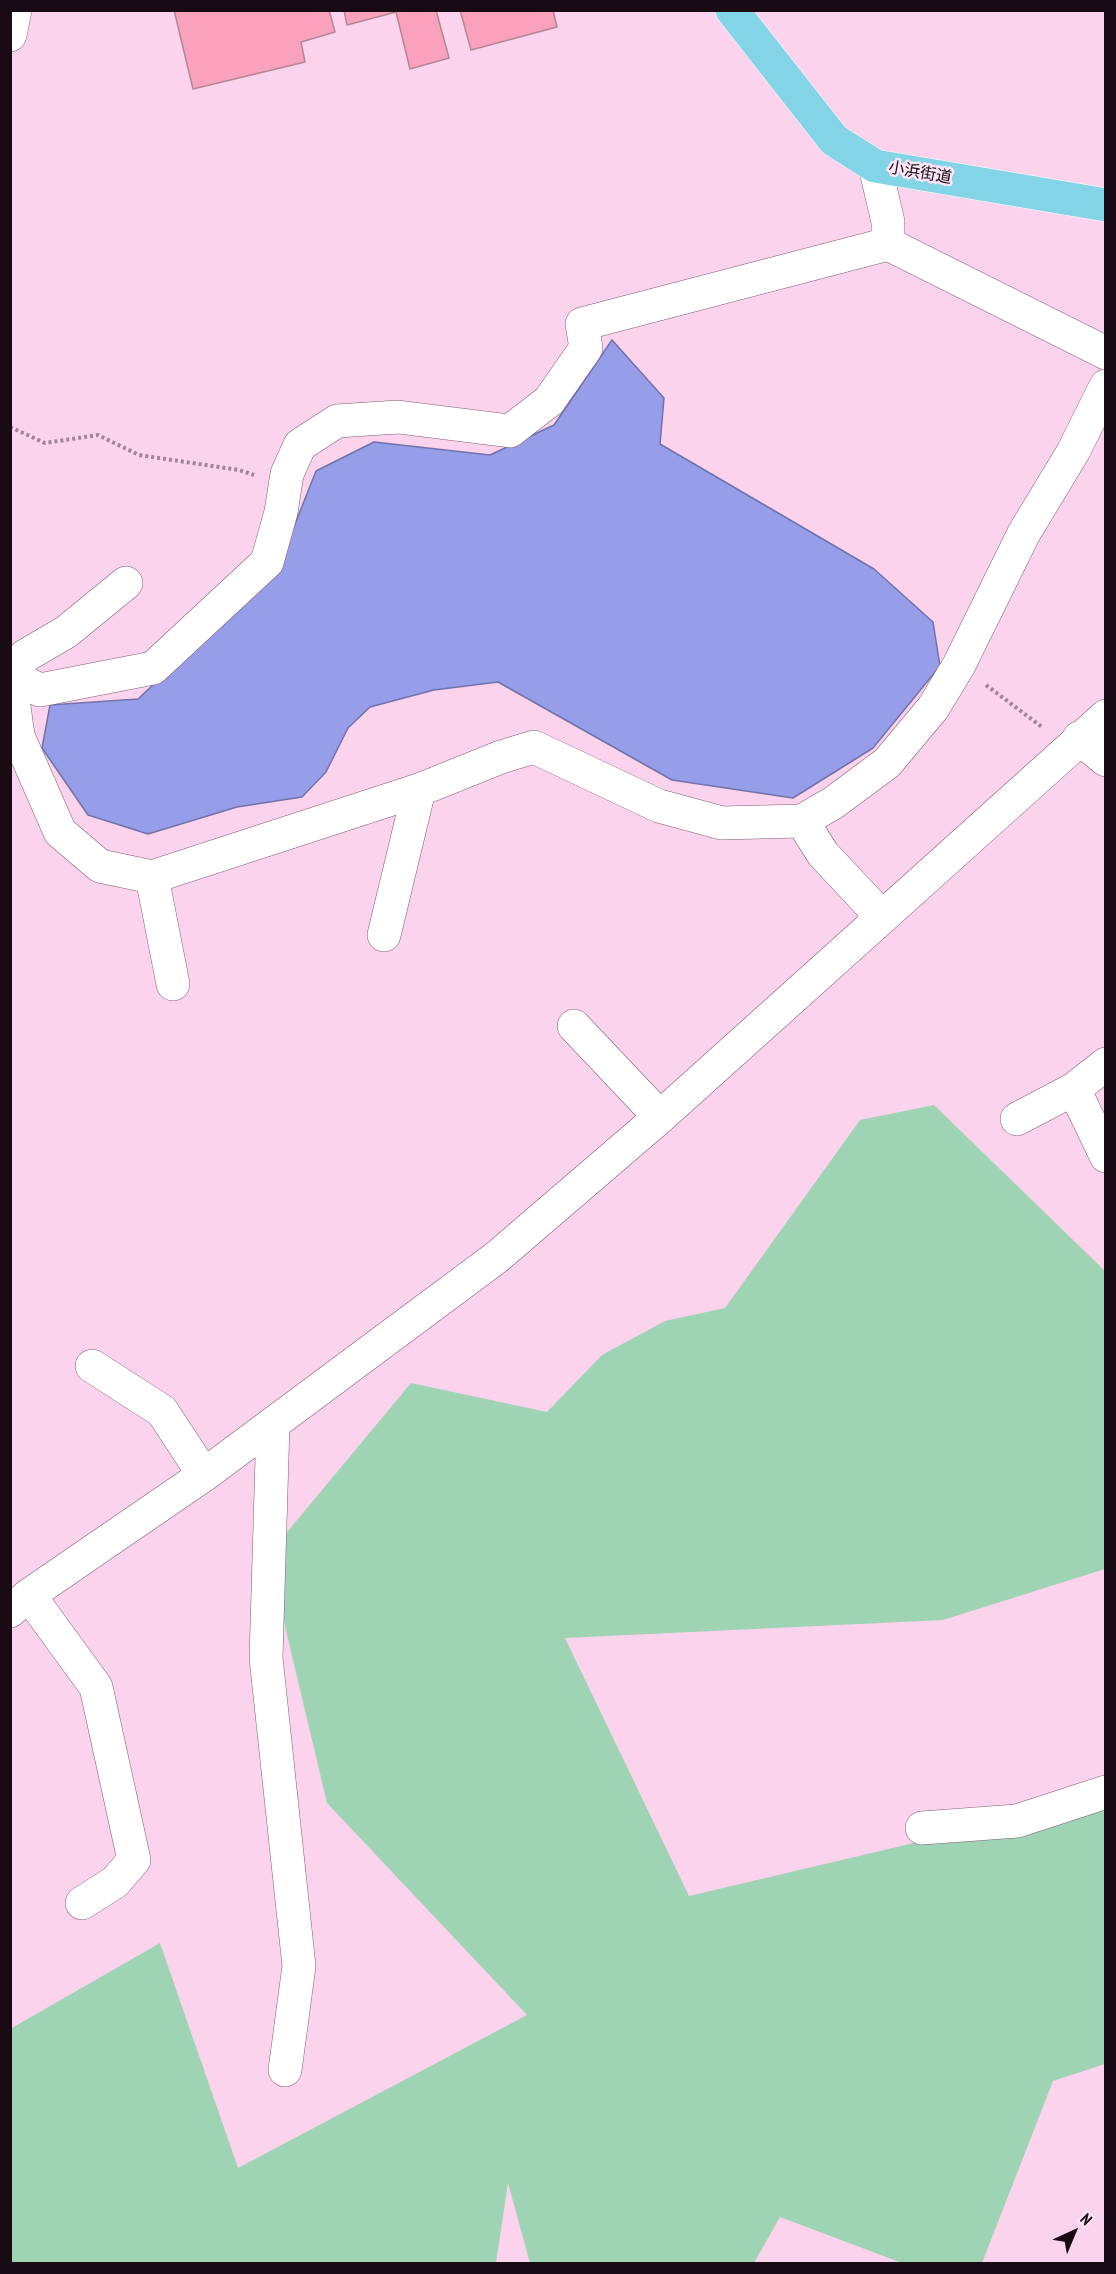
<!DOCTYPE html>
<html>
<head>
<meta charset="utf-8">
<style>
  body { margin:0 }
  #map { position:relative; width:1116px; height:2274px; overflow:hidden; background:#fbd3ed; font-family:"PT Sans Narrow",sans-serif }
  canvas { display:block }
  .frame { position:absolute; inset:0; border:12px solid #180b14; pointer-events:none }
  .north { position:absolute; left:1044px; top:2202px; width:60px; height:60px; -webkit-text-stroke:4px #fee6f6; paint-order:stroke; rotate:44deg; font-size:16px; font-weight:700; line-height:24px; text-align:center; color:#180b14 }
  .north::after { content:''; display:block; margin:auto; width:21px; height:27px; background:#180b14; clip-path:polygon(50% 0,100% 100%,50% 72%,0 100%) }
</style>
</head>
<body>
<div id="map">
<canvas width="1116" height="2274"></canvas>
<div class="frame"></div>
<div class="north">N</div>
</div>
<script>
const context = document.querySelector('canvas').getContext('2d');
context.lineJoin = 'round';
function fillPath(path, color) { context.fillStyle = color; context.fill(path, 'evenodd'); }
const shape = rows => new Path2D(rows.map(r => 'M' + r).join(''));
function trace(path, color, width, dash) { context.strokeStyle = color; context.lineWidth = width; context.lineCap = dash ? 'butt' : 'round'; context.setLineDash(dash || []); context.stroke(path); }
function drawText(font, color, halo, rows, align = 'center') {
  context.font = font + ' "PT Sans Narrow","Noto Sans JP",sans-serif'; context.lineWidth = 5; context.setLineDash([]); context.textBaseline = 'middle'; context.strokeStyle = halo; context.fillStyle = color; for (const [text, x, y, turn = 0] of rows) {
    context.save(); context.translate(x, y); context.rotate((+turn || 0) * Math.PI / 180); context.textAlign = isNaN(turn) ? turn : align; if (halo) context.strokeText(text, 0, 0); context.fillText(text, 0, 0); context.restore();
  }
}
fillPath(shape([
  [934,1105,1105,1271,1105,1569,943,1620,565,1638,689,1896,1105,1798,1105,2064,1053,2081,982,2263,902,2263,780,2217,754,2263,530,2263,508,2183,496,2263,11,2263,10,2029,160,1943,238,2168,527,2015,327,1803,268,1555,411,1383,547,1412,602,1355,665,1321,725,1308,860,1120]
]), '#9ed3b4');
const water = shape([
  [612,340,664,398,660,444,874,569,933,622,940,666,873,748,793,798,672,780,498,682,434,690,370,707,348,728,326,772,302,797,237,807,148,834,88,815,42,748,50,705,138,699,278,567,316,471,374,442,490,455,554,425,612,340]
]);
fillPath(water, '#969ee9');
trace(water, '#7072a9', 1.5);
const building = shape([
  [174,10,329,10,335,32,301,42,305,62,193,89,174,10],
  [344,10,436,10,449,58,410,69,396,12,347,25,344,10],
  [460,10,553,10,557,27,471,50,460,10]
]);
fillPath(building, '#faa1be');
trace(building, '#b28794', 1.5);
const minor = shape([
  [10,35,15,10],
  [875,166,888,222,888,244,1106,353],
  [10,676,40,690,153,668,267,562,281,512,287,474,300,445,337,421,398,417,510,431,549,401,586,348,582,324,888,244],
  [10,676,25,656,66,632,126,583],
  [10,677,18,736,60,832,100,866,152,877,419,790,501,757,534,747,659,806,722,823,802,821,833,803,887,763,933,708,959,665,1024,533,1073,452,1106,386],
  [1079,738,1106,760],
  [802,821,823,854,882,917],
  [152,877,173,984],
  [384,935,419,790],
  [574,1026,660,1117],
  [1074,1089,1106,1156],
  [1017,1119,1074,1089,1106,1064],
  [92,1366,162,1411,204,1475],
  [273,1424,266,1658,299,1966,285,2070],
  [29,1595,96,1687,134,1860,115,1882,82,1903],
  [10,1611,29,1595,204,1475,497,1257,660,1117,1106,716],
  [922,1828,1017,1821,1106,1792]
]);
const major = shape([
  [732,10,834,140,875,166,1106,205]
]);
trace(minor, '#7f5c73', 34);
trace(major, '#fff', 34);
trace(shape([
  [10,427,45,443,98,435,139,455,239,470,254,475],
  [986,685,1042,727]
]), '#a08396', 4, [3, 3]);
trace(minor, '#fff', 33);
trace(major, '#84d4e8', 33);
drawText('16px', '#180b14', '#fee6f6', [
  ["小浜街道",920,173,10]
]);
</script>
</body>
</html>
